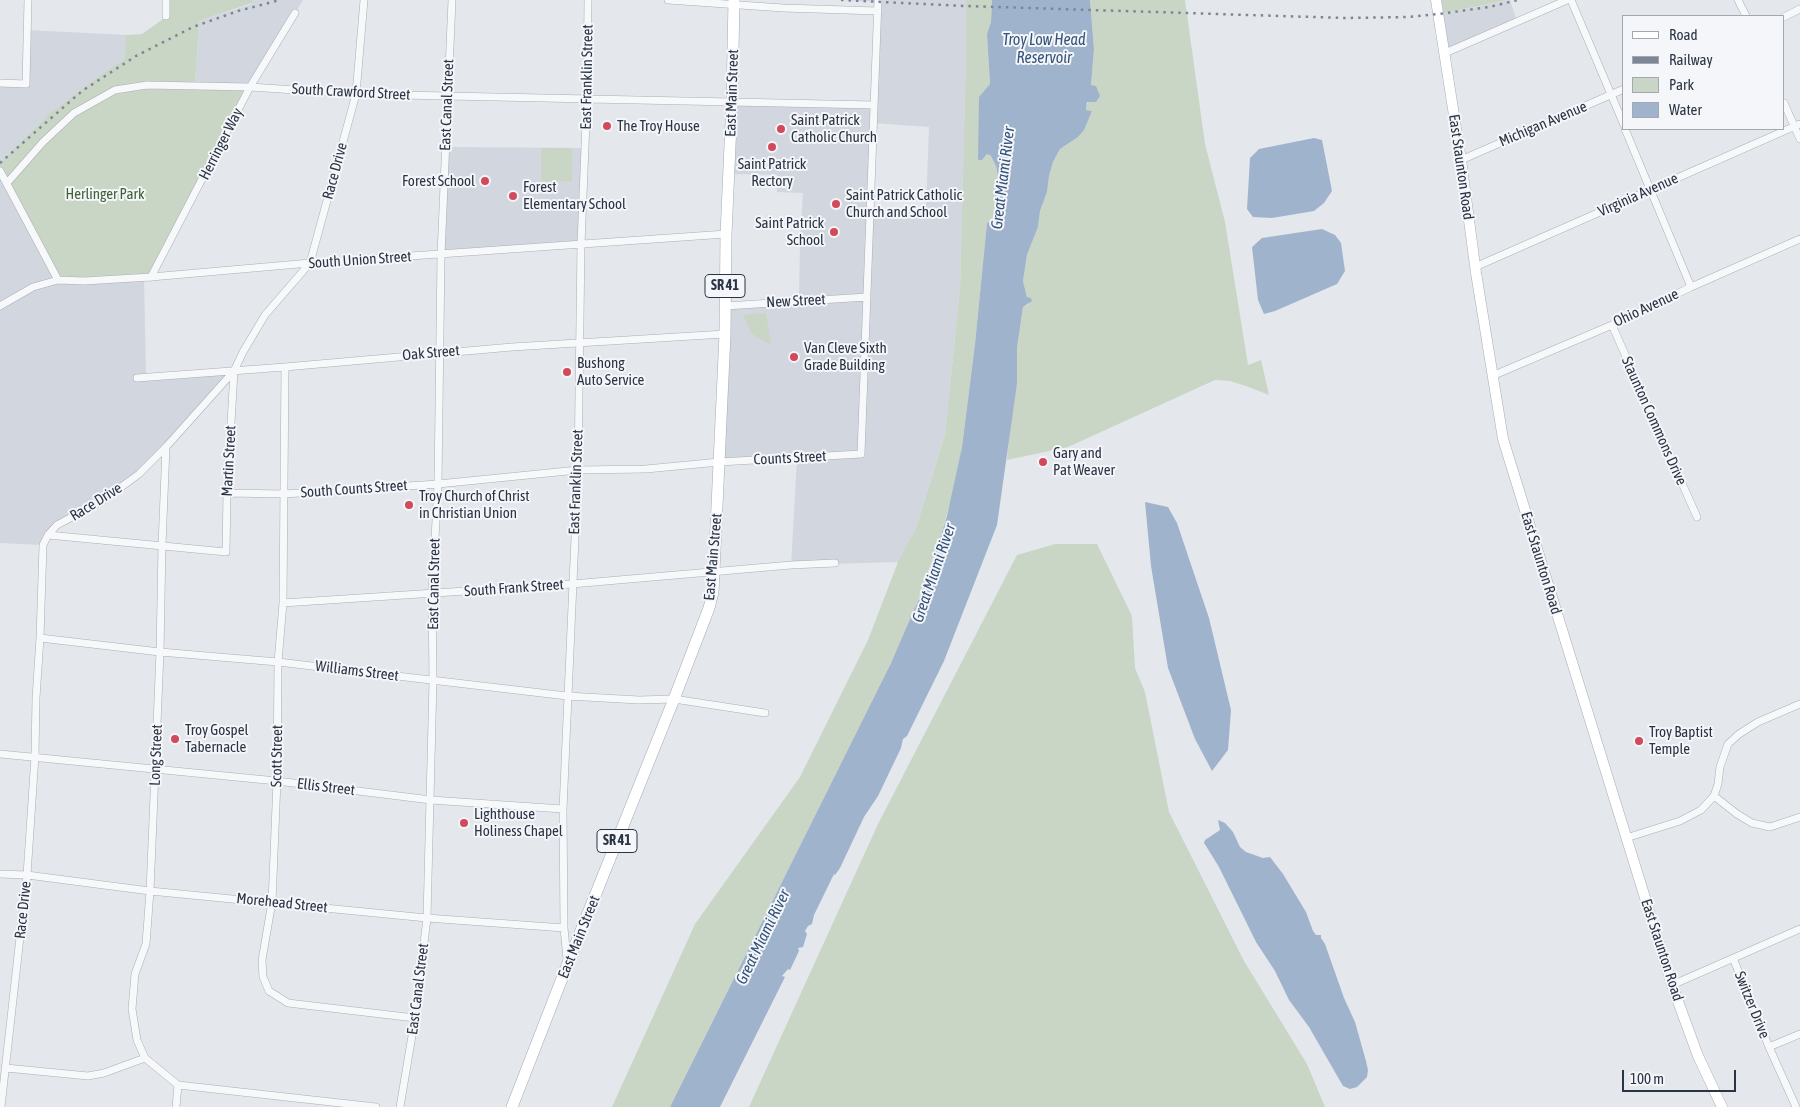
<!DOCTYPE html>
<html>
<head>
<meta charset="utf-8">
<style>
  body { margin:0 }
  #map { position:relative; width:1800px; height:1107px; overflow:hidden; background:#e4e7ec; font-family:"Asap Condensed",sans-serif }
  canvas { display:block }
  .legend { position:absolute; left:1622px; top:15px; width:162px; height:115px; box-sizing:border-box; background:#f4f6f9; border:1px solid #a4a8b1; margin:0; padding:6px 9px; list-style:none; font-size:15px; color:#2b3445 }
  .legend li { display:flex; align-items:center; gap:10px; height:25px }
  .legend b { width:25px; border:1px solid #a4a8b1 }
  .scale { position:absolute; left:1622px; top:1070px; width:114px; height:22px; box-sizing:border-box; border:2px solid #2b3445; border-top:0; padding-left:6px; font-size:15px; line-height:18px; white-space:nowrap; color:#2b3445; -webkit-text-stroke:4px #f4f6f9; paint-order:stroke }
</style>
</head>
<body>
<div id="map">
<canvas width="1800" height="1107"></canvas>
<ul class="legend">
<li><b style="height:6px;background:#fff"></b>Road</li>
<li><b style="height:6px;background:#7d8696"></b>Railway</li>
<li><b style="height:14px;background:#c9d6c5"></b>Park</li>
<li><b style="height:14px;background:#9fb4cc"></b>Water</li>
</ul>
<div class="scale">100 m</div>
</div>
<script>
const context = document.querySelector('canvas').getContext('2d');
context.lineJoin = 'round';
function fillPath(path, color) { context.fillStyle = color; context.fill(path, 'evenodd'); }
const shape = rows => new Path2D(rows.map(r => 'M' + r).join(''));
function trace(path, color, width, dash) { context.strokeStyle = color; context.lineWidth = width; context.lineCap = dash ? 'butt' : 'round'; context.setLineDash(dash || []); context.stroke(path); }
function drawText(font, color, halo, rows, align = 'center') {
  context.font = font + ' "Asap Condensed",sans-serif'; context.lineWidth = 4; context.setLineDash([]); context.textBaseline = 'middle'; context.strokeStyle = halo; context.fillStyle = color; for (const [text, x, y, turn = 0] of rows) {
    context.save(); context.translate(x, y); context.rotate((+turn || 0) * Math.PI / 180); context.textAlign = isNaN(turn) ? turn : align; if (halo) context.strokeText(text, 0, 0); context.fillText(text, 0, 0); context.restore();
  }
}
fillPath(shape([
  [252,0,303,0,250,87,195,86,199,21,252,4],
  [841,0,966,0,966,55,960,289,945,435,916,528,899,562,791,565,797,458,719,462,725,306,799,301,800,242,803,193,777,192,777,175,729,174,732,101,874,105,878,2],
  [873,123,929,127,926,209,870,215],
  [1510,0,1517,22,1445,53,1439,14],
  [27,30,126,35,126,59,106,71,50,113,0,163,0,83,26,84],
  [445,147,585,148,581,244,441,255],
  [0,172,144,277,146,377,234,371,139,474,57,525,43,545,0,543]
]), '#d2d6de');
fillPath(shape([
  [166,0,252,0,252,3,199,21,195,86,250,87,151,277,58,280,0,171,0,163,50,113,106,71,125,59,126,35,142,34,166,17],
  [966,0,992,0,991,22,987,34,990,84,978,160,982,160,987,154,991,156,996,166,1000,186,996,221,987,224,975,344,962,447,953,493,940,538,914,611,891,663,670,1107,612,1107,695,924,800,777,868,640,898,562,916,528,945,435,960,289,966,55],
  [1090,0,1185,0,1205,144,1225,222,1248,365,1261,360,1269,395,1246,386,1230,381,1215,380,1068,447,1007,460,1010,429,1017,384,1017,348,1023,307,1029,304,1023,281,1027,255,1038,227,1040,211,1047,192,1049,176,1053,162,1060,149,1078,137,1092,111,1086,110,1091,85,1094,49],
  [1436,0,1508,0,1439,14],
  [541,148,572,148,572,181,541,181],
  [766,313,771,345,752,334,743,315],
  [1055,544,1097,544,1132,616,1135,668,1145,692,1169,812,1244,961,1307,1064,1325,1107,749,1107,878,824,1017,555]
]), '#c9d6c5');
fillPath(shape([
  [992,0,1090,0,1094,49,1091,85,1096,86,1100,96,1096,102,1087,102,1086,110,1092,111,1084,130,1078,137,1060,149,1053,162,1049,176,1047,192,1040,211,1038,227,1027,255,1023,281,1027,297,1031,298,1032,301,1023,307,1017,348,1017,384,997,525,944,661,907,736,903,739,901,748,878,796,864,817,840,868,835,875,834,874,814,915,812,924,808,926,805,931,807,934,803,947,798,948,799,951,790,970,788,969,782,976,785,977,720,1107,670,1107,891,663,924,587,947,516,962,447,975,344,987,223,996,221,998,202,994,197,999,195,1000,186,996,166,991,156,987,154,982,160,978,160,979,97,990,84,987,34,991,22],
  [1314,138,1322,140,1332,191,1324,203,1314,211,1272,218,1253,217,1247,209,1250,158,1259,149],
  [1322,229,1335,235,1341,243,1345,271,1337,284,1275,311,1264,314,1258,300,1252,247,1262,238],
  [1145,502,1168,507,1177,523,1209,618,1231,710,1228,750,1212,771,1195,739,1168,668,1151,566],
  [1218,820,1225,823,1233,832,1240,847,1246,852,1263,858,1270,857,1283,874,1306,912,1313,931,1316,935,1321,935,1321,938,1325,944,1344,998,1355,1022,1366,1061,1368,1070,1367,1077,1357,1087,1350,1089,1343,1086,1309,1027,1289,1000,1275,971,1256,942,1219,867,1206,846,1204,843,1205,840,1220,830]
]), '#9fb4cc');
const minor = shape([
  [668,0,783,8,878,11],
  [1571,0,1624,125],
  [1738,0,1746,16],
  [166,16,166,0],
  [1784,17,1800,9],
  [1445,53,1567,0],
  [0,83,26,84,28,0],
  [1784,103,1800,139],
  [1625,129,1691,287],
  [1461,160,1624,89],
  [0,171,58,280],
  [7,183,43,142,74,113,115,90,147,85,250,87,356,94,448,96,874,105],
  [1475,267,1800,124],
  [151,277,250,87,295,13],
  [0,306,33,287,58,280,84,281,151,277,310,263,726,234],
  [725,306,867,297],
  [1612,325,1697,517],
  [285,367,283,603,278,662,277,781,272,902,262,960,263,977,269,991,288,1003,415,1018],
  [1492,376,1612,325,1691,287,1800,239],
  [137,378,285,367,512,347,725,334],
  [166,447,162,545,160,652,150,891,146,944,135,974,132,1009,137,1040,145,1058,178,1085],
  [227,493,284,494,438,484,578,470,646,469,719,462,861,454,878,0],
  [48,535,226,552,227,493,234,371],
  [283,603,572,584,791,565,835,563],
  [40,638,160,652,278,662,567,696,639,700,674,699,765,713],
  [0,754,277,781,431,800,563,809],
  [1714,796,1737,814,1752,823,1770,827,1800,817],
  [1626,838,1680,821,1701,810,1714,796,1718,784,1720,767,1728,744,1739,734,1758,722,1800,704],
  [0,874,27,875,150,891,427,918,564,928],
  [1733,958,1769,1047,1796,1107],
  [567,959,564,928,563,809,578,470,581,244,587,98,588,0],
  [1672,985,1800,929],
  [1769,1047,1800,1034],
  [6,1068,88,1076,104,1073,145,1058],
  [178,1085,376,1107],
  [1,1107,27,875,35,756,36,698,40,638,43,545,48,535,57,525,102,501,139,474,166,447,234,371,243,352,265,315,310,263,356,94,364,0],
  [176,1107,178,1085],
  [400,1107,415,1018,427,918,433,681,432,593,438,484,441,255,452,0]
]);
const secondary = shape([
  [1436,0,1461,160,1476,273,1503,439,1672,985,1698,1056,1722,1107]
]);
const primary = shape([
  [512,1107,568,963,674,699,709,608,713,592,725,334,726,234,732,101,734,0]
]);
trace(minor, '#a9aeb7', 8);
trace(secondary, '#a9aeb7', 11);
trace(primary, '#a3abb8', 12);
trace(minor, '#f7f8fa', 7);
trace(secondary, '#fff', 10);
trace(primary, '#fff', 11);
trace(shape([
  [841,0,965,6,1344,18,1409,17,1439,14,1489,7,1518,0],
  [0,163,82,91,136,56,193,27,238,11,280,0]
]), '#7d8696', 2.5, [2.5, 5]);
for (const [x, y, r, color] of [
  [607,126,5,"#d1495b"],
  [781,129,5,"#d1495b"],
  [772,147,5,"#d1495b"],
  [485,181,5,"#d1495b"],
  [513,196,5,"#d1495b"],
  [836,204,5,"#d1495b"],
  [834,232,5,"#d1495b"],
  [794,357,5,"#d1495b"],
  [567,372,5,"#d1495b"],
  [1043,462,5,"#d1495b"],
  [409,505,5,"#d1495b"],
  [175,739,5,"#d1495b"],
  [1639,741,5,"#d1495b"],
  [464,823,5,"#d1495b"]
]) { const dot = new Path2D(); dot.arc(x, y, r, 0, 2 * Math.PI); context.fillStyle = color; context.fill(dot); trace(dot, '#f4f6f9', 2); }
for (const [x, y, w] of [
  [725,286,40],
  [617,841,40]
]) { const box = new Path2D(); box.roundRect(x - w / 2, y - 11.5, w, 23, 4); context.fillStyle = '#f4f6f9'; context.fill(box); trace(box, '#2b3445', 1); }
drawText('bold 14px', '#2b3445', null, [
  ["SR 41",725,286],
  ["SR 41",617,841]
]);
drawText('15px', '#2b3445', '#f4f6f9', [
  ["East Franklin Street",587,77,-89],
  ["South Crawford Street",351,92,3],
  ["East Main Street",732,93,-88],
  ["East Canal Street",447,105,-88],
  ["Michigan Avenue",1543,124,-23],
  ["Herringer Way",221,144,-63],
  ["East Staunton Road",1461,167,82],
  ["Race Drive",335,171,-75],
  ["Virginia Avenue",1638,195,-24],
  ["South Union Street",360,260,-4],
  ["New Street",796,301,-3],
  ["Ohio Avenue",1646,308,-25],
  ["Oak Street",431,353,-5],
  ["Staunton Commons Drive",1654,421,66],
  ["Counts Street",790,458,-3],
  ["Martin Street",229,461,-87],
  ["East Franklin Street",576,482,-88],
  ["South Counts Street",354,489,-4],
  ["Race Drive",96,502,-32],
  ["East Main Street",713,557,-85],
  ["East Staunton Road",1541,563,73],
  ["East Canal Street",434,584,-89],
  ["South Frank Street",514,588,-4],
  ["Williams Street",357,671,7],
  ["Long Street",156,755,-88],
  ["Scott Street",277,756,-89],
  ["Ellis Street",326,787,7],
  ["Morehead Street",282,903,6],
  ["Race Drive",23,910,-84],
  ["East Main Street",579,937,-68],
  ["East Staunton Road",1662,950,72],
  ["East Canal Street",418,989,-83],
  ["Switzer Drive",1752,1005,68]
]);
drawText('15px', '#2b3445', '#f4f6f9', [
  ["Saint Patrick",791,120],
  ["Catholic Church",791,137],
  ["The Troy House",617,126],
  ["Saint Patrick",772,164,"center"],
  ["Rectory",772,181,"center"],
  ["Forest School",475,181,"right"],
  ["Forest",523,187],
  ["Elementary School",523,204],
  ["Saint Patrick Catholic",846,195],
  ["Church and School",846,212],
  ["Saint Patrick",824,223,"right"],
  ["School",824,240,"right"],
  ["Van Cleve Sixth",804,348],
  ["Grade Building",804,365],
  ["Bushong",577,363],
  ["Auto Service",577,380],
  ["Gary and",1053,453],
  ["Pat Weaver",1053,470],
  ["Troy Church of Christ",419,496],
  ["in Christian Union",419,513],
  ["Troy Gospel",185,730],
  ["Tabernacle",185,747],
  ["Troy Baptist",1649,732],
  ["Temple",1649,749],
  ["Lighthouse",474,814],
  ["Holiness Chapel",474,831]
], 'left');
drawText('15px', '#3f6138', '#f4f6f9', [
  ["Herlinger Park",105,194]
]);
drawText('italic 16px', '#34527a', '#f4f6f9', [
  ["Troy Low Head",1044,40],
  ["Reservoir",1044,58],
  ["Great Miami River",1003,178,-83],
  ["Great Miami River",934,573,-71],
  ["Great Miami River",763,937,-64]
]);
</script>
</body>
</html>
